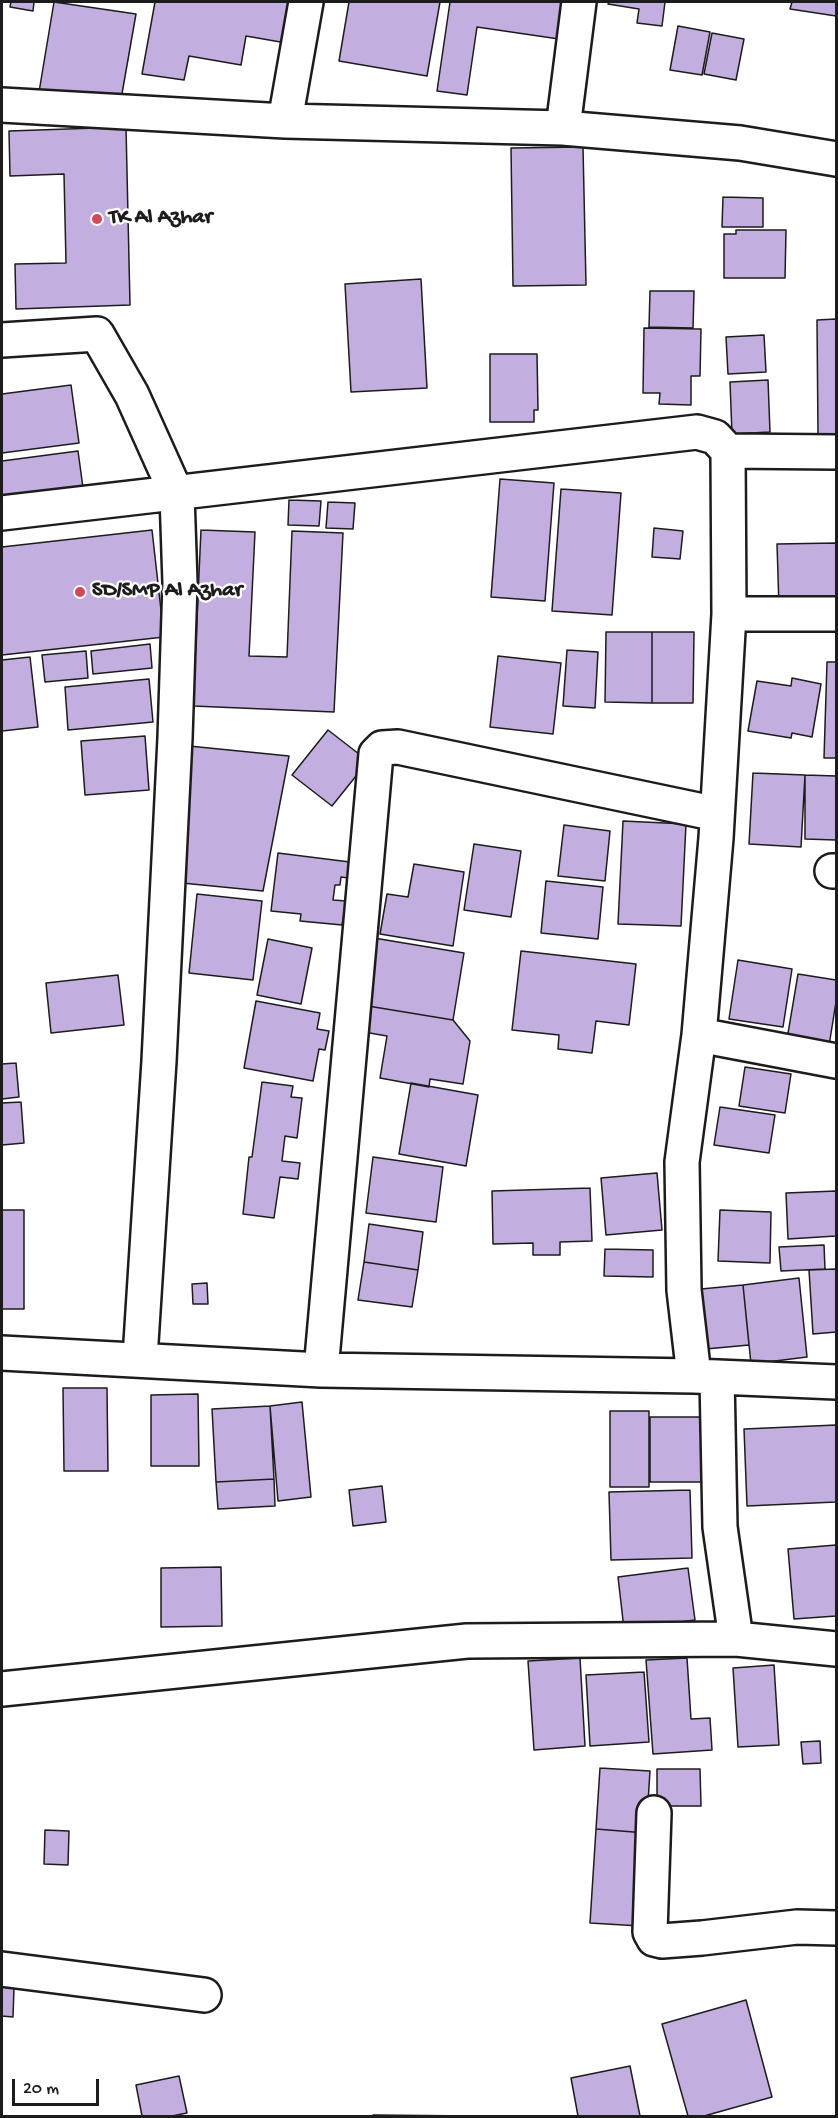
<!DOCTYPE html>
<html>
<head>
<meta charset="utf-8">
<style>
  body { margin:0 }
  #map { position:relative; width:838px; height:2118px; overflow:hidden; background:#fff; font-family:"Gochi Hand",sans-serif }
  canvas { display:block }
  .frame { position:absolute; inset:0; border:3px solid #1c1c1c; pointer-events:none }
  .scale { position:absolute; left:12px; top:2079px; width:87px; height:27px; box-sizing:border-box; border:3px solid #1c1c1c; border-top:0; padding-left:8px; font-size:18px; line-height:21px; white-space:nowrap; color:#1c1c1c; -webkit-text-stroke:4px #fff; paint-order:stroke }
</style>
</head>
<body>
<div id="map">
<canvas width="838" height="2118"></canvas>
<div class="frame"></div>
<div class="scale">20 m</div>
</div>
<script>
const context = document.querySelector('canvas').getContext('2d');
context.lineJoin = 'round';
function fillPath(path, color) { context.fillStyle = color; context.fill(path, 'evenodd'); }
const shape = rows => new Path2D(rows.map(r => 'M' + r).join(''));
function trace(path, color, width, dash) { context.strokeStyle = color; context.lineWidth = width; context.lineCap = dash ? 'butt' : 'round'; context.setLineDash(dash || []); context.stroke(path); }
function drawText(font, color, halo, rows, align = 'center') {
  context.font = font + ' "Gochi Hand",sans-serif'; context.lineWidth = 4.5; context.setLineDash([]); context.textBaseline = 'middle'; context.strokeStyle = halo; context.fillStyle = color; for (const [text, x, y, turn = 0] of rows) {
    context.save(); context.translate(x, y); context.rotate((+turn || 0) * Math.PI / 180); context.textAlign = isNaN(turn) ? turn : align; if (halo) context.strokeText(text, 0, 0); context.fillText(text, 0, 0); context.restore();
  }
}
const building = shape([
  [11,2,34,2,33,11,10,7,11,2],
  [54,2,136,14,120,105,39,92,54,2],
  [155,2,300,2,292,44,246,36,241,65,189,56,184,80,142,74,155,2],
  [349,2,440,2,427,76,339,61,349,2],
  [450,2,564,2,559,39,477,27,467,95,437,91,450,2],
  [609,2,665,2,662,26,637,23,639,9,608,4,609,2],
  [792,2,836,2,836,16,790,9,792,2],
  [678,26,710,32,702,75,670,70,678,26],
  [712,33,744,39,736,80,704,74,712,33],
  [126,127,130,305,16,309,15,264,66,263,64,174,10,176,9,131,126,127],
  [583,147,586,285,513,286,511,148,583,147],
  [723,197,763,198,763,227,722,227,723,197],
  [736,230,786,230,785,278,724,278,724,234,736,234,736,230],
  [421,279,427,388,351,392,345,284,421,279],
  [650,291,694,291,693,328,649,327,650,291],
  [836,319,836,435,818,435,817,320,836,319],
  [644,328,701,329,700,376,691,376,691,405,659,404,660,393,643,393,644,328],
  [764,335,766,372,728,374,726,337,764,335],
  [490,354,537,354,538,410,534,410,534,422,490,422,490,354],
  [768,380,770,432,732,434,730,382,768,380],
  [71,385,79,443,2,453,2,394,71,385],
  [78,451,84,495,2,500,2,461,78,451],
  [500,479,554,483,545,601,491,597,500,479],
  [561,489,621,493,612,615,552,611,561,489],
  [289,500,321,501,319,526,288,525,289,500],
  [328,502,355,503,353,529,326,528,328,502],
  [654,528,683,531,680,559,652,557,654,528],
  [152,530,164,637,2,655,2,547,152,530],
  [201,530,255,532,249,656,287,657,292,531,343,533,334,712,193,706,201,530],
  [836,543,836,605,779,607,777,544,836,543],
  [606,632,652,632,652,703,605,702,606,632],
  [652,632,694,632,693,703,652,703,652,632],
  [150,644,152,668,93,674,91,651,150,644],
  [567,650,598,652,595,708,563,706,567,650],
  [86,651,88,678,45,682,42,655,86,651],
  [498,656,561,663,553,734,490,727,498,656],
  [30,657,38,727,2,731,2,660,30,657],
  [827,662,836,662,836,758,824,758,827,662],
  [792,678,821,684,812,737,792,733,791,738,748,731,757,681,791,686,792,678],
  [149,679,153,722,68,730,65,687,149,679],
  [328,730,368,761,332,806,292,775,328,730],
  [145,736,149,790,85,795,81,741,145,736],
  [189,746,289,756,263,891,182,883,189,746],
  [753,773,805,775,801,847,749,844,753,773],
  [805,775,836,776,836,840,805,839,805,775],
  [623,821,686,824,681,926,618,924,623,821],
  [564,825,610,831,605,881,558,876,564,825],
  [474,844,521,851,511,917,464,910,474,844],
  [278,853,350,862,348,878,341,877,340,885,335,885,333,900,346,901,342,925,300,921,301,914,271,911,278,853],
  [414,864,464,872,453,946,380,934,387,894,408,897,414,864],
  [546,881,603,887,598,939,541,933,546,881],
  [197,894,262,901,253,980,189,973,197,894],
  [374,938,464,953,453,1020,362,1005,374,938],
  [268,939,312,948,301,1004,257,995,268,939],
  [521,951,636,964,629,1025,596,1021,592,1053,558,1049,559,1035,512,1030,521,951],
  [738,960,792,969,783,1027,729,1019,738,960],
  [798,974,836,980,836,1002,828,1052,786,1045,798,974],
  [118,975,124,1025,51,1033,46,983,118,975],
  [256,1001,320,1013,317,1029,329,1031,325,1050,319,1049,313,1081,244,1068,256,1001],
  [362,1005,453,1020,470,1041,463,1084,430,1079,429,1087,380,1078,387,1036,358,1031,362,1005],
  [16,1063,19,1097,2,1099,2,1064,16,1063],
  [745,1067,791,1074,785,1113,739,1106,745,1067],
  [262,1082,293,1086,291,1097,302,1098,297,1138,285,1136,282,1161,300,1163,298,1179,280,1177,274,1218,243,1214,249,1157,252,1157,262,1082],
  [411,1083,478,1095,466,1166,399,1154,411,1083],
  [21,1102,24,1143,2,1145,2,1103,21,1102],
  [720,1107,775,1115,769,1153,714,1145,720,1107],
  [373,1157,443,1167,436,1222,366,1213,373,1157],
  [657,1173,662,1230,606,1235,601,1178,657,1173],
  [590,1188,592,1241,560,1242,560,1255,533,1255,533,1243,493,1244,492,1191,590,1188],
  [836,1191,836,1236,788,1239,786,1193,836,1191],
  [2,1210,24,1210,24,1309,2,1309,2,1210],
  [720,1210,771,1212,770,1263,718,1261,720,1210],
  [369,1224,423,1232,418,1270,364,1262,369,1224],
  [824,1245,825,1269,781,1271,779,1247,824,1245],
  [605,1249,653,1250,653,1277,604,1276,605,1249],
  [364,1262,418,1270,412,1307,358,1300,364,1262],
  [836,1269,836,1332,813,1334,809,1270,836,1269],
  [799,1278,807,1357,751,1364,743,1285,799,1278],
  [207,1283,208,1304,193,1304,192,1284,207,1283],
  [743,1285,749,1345,706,1349,701,1289,743,1285],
  [63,1388,107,1388,108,1471,64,1471,63,1388],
  [198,1394,199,1466,151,1466,151,1395,198,1394],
  [302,1402,311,1497,278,1501,270,1406,302,1402],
  [270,1406,274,1479,216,1482,212,1409,270,1406],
  [610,1411,649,1411,649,1487,610,1487,610,1411],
  [650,1417,708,1417,708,1482,650,1482,650,1417],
  [836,1425,836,1502,747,1506,744,1429,836,1425],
  [274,1479,275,1506,218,1509,216,1482,274,1479],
  [382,1486,386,1522,353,1526,349,1490,382,1486],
  [690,1490,692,1558,611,1560,609,1492,690,1490],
  [836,1545,836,1616,794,1619,788,1549,836,1545],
  [221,1567,222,1626,161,1627,161,1568,221,1567],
  [688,1568,695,1620,624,1629,618,1577,688,1568],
  [580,1658,585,1746,534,1750,528,1661,580,1658],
  [687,1658,691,1719,710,1718,712,1750,653,1754,646,1660,687,1658],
  [774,1665,779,1745,738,1747,733,1668,774,1665],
  [644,1672,649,1742,590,1746,586,1675,644,1672],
  [820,1741,821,1763,803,1764,801,1742,820,1741],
  [600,1768,650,1771,646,1833,596,1829,600,1768],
  [657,1769,700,1769,701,1806,657,1806,657,1769],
  [596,1829,646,1833,640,1926,590,1923,596,1829],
  [45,1830,69,1831,68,1865,44,1864,45,1830],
  [2,1987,14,1988,13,2017,2,2016,2,1987],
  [746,2000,772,2097,704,2116,688,2116,662,2024,746,2000],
  [630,2066,640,2116,578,2116,571,2078,630,2066],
  [179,2076,187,2113,172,2116,142,2116,136,2085,179,2076],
  [373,2115,474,2116,373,2116,373,2115]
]);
fillPath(building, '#c3afdf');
trace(building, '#1c1c1c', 1.5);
const street = shape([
  [2,105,285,121,563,128,740,143,836,159],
  [285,121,306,2],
  [563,128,579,2],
  [2,340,97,334,132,395,177,495,180,583,175,738,159,1061,140,1358],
  [728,451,836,452],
  [2,513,697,432,715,437,728,451,729,614,716,838,699,1035,682,1162,684,1290,694,1376],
  [729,614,836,614],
  [832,871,836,871],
  [699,1035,836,1061],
  [2,1353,321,1370,694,1376,836,1382],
  [321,1370,376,754,382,748,398,747,717,814],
  [717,1377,720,1527,736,1639],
  [2,1689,467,1641,736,1639,836,1649],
  [654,1813,650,1932,654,1939,662,1941,702,1938,797,1927,836,1928],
  [2,1969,204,1995]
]);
trace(street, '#1c1c1c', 38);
trace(street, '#fff', 33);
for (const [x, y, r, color] of [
  [97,219,6,"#d1495b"],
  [80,592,6,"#d1495b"]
]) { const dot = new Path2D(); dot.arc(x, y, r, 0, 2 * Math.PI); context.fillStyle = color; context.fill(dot); trace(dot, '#fff', 2); }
drawText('bold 22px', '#1c1c1c', '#fff', [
  ["TK Al Azhar",109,219],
  ["SD/SMP Al Azhar",92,592]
], 'left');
</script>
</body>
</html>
